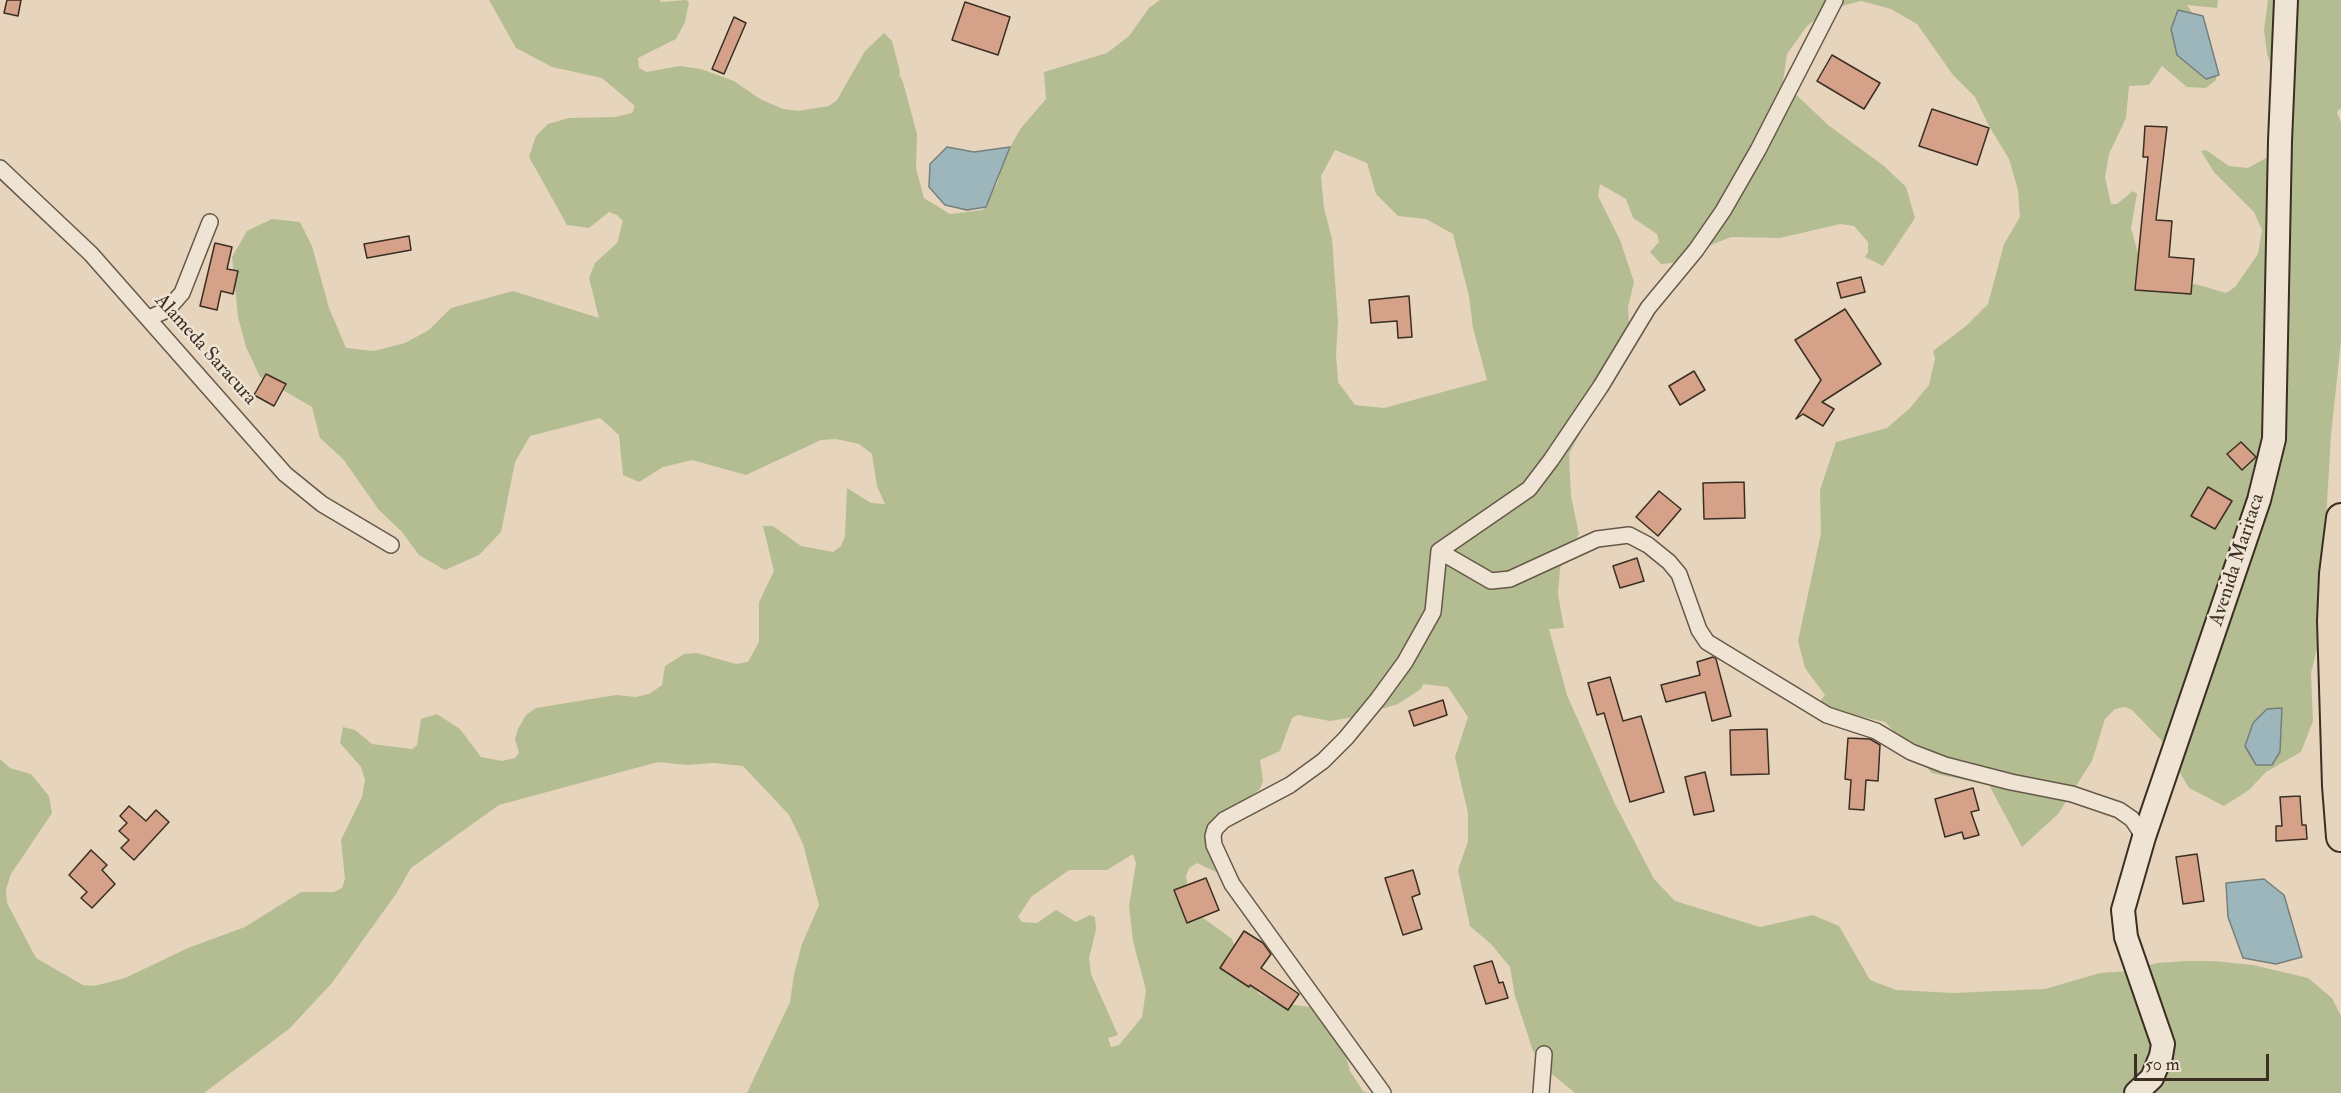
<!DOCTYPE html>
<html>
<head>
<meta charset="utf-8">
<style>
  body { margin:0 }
  #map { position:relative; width:2341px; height:1093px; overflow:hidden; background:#e6d5bc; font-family:"IM FELL Double Pica",serif }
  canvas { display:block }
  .scale { position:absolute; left:2134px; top:1054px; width:135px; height:27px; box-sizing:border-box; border:3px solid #3b2e23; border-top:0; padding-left:8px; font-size:18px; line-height:21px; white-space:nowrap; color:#3b2e23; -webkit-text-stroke:4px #efe4d3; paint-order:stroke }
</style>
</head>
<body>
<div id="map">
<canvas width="2341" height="1093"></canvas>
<div class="scale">50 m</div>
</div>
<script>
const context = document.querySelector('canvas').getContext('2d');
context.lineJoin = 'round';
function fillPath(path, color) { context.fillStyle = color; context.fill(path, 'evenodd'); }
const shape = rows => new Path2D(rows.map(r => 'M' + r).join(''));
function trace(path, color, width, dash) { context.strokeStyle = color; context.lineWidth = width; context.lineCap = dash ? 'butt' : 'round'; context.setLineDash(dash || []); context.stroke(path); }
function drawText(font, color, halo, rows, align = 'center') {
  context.font = font + ' "IM FELL Double Pica",serif'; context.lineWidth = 5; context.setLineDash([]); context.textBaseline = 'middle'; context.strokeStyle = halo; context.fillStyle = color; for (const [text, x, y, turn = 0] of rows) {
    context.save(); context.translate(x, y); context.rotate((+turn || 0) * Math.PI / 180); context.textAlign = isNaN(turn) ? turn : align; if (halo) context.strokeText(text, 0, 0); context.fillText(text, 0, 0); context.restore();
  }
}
fillPath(shape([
  [489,0,660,0,661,2,686,0,689,2,685,22,676,39,638,58,639,68,646,72,680,66,701,69,734,81,760,99,783,109,798,111,829,106,837,100,865,51,884,33,892,41,900,72,899,74,903,82,917,134,916,168,924,198,950,214,983,210,997,184,1006,154,1021,128,1046,99,1044,72,1107,53,1129,36,1149,8,1160,0,2218,0,2217,8,2187,5,2210,39,2216,66,2216,80,2206,88,2187,87,2162,66,2149,85,2129,86,2126,118,2109,154,2105,177,2111,204,2117,204,2133,191,2137,194,2131,228,2143,271,2172,287,2195,284,2226,293,2235,287,2258,254,2262,230,2254,212,2214,172,2201,151,2206,150,2229,166,2248,168,2284,148,2288,114,2267,54,2264,30,2268,0,2341,0,2341,108,2337,112,2341,123,2341,341,2331,435,2319,640,2311,673,2313,721,2301,752,2266,772,2249,790,2224,806,2189,788,2161,740,2132,710,2125,707,2115,709,2105,719,2092,761,2058,814,2022,847,1989,785,1932,773,1885,722,1816,707,1825,695,1805,668,1798,641,1821,533,1820,490,1836,442,1887,428,1910,408,1929,385,1935,358,1933,351,1966,326,1988,304,2004,244,2020,217,2018,190,2009,159,1989,126,1975,97,1953,75,1917,24,1891,9,1861,1,1830,9,1807,26,1787,54,1783,82,1828,125,1884,166,1906,187,1915,218,1883,266,1865,257,1868,252,1868,242,1854,226,1840,224,1780,238,1731,237,1706,247,1683,262,1661,264,1650,252,1659,242,1657,234,1633,218,1626,199,1600,184,1598,196,1620,240,1634,282,1628,307,1629,326,1616,366,1569,454,1571,496,1579,534,1560,568,1558,594,1564,628,1549,629,1567,695,1615,804,1654,879,1675,901,1760,927,1813,915,1839,926,1870,980,1896,990,1953,993,2045,989,2100,973,2128,971,2157,963,2185,961,2213,961,2253,965,2308,978,2332,998,2341,1016,2341,1093,1575,1093,1552,1074,1533,1051,1515,996,1510,967,1491,944,1470,926,1458,870,1468,841,1468,813,1455,757,1468,717,1448,687,1423,684,1421,689,1398,704,1354,717,1330,721,1298,715,1292,718,1280,751,1260,760,1263,781,1260,789,1225,816,1211,833,1216,872,1197,863,1189,868,1186,876,1191,909,1232,939,1242,969,1259,994,1278,1003,1318,1008,1340,1031,1350,1071,1363,1091,1368,1093,747,1093,790,1002,794,974,802,944,819,905,803,844,789,815,743,766,714,763,687,765,658,762,499,805,411,868,396,894,332,983,289,1029,204,1093,0,1093,0,759,10,768,31,774,49,796,52,813,11,874,6,889,7,903,36,958,83,985,94,986,125,978,188,948,245,927,301,892,334,892,342,888,345,879,341,840,362,797,365,780,361,767,340,743,343,727,355,730,372,744,412,749,417,745,421,719,437,714,460,729,481,757,502,761,515,758,519,753,515,739,518,729,526,715,536,708,616,695,636,697,649,694,662,685,665,666,684,654,697,653,736,664,748,662,759,642,759,602,774,571,763,526,773,526,801,546,833,552,841,546,845,536,847,488,871,503,885,504,877,486,872,454,859,444,836,439,821,440,746,475,692,460,663,467,639,482,623,475,619,435,600,418,530,436,515,462,501,532,479,555,445,570,419,555,402,532,379,510,343,459,320,438,312,407,260,377,246,347,238,317,232,257,247,231,272,219,300,222,312,246,329,308,346,348,374,351,405,343,429,330,451,308,513,291,599,318,589,278,595,263,617,243,623,221,617,215,609,212,589,228,567,225,529,157,536,136,548,124,569,118,615,117,632,113,635,106,602,78,552,67,516,48],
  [1335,150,1367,163,1376,194,1398,216,1426,219,1453,234,1469,296,1473,328,1487,380,1384,408,1355,405,1338,382,1336,354,1338,321,1332,239,1324,208,1321,176],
  [1133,854,1136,863,1129,906,1133,941,1146,990,1142,1017,1119,1045,1111,1047,1108,1038,1118,1035,1091,974,1089,958,1096,930,1095,917,1090,915,1076,922,1056,910,1037,923,1022,922,1018,917,1031,897,1069,870,1107,870]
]), '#b4bd91');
const water = shape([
  [2178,10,2203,16,2219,75,2206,79,2177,55,2171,29,2178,10],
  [947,147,974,152,1010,147,986,207,967,210,945,205,929,187,930,164,947,147],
  [2282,708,2280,752,2272,765,2256,765,2245,746,2253,723,2267,709,2282,708],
  [2264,879,2284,895,2302,957,2276,964,2243,958,2228,917,2226,883,2264,879]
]);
fillPath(water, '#9cb6bb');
trace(water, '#75807e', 1.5);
const building = shape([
  [7,0,21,0,18,16,4,13,7,0],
  [965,2,1010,17,998,55,952,40,965,2],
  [734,17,746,23,724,74,712,69,734,17],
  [1832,55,1880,83,1864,109,1817,81,1832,55],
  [1932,109,1989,128,1977,165,1919,146,1932,109],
  [2145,126,2167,127,2156,220,2172,221,2169,257,2194,259,2191,294,2135,290,2148,157,2143,157,2145,126],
  [409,236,411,250,367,258,364,244,409,236],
  [215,243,232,247,227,269,238,271,233,294,221,291,217,310,200,306,215,243],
  [1861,277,1865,292,1841,298,1837,283,1861,277],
  [1409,296,1412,337,1398,338,1397,321,1371,323,1369,300,1409,296],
  [1845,309,1881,364,1822,402,1834,409,1823,426,1803,414,1796,419,1821,380,1795,340,1845,309],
  [1694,371,1705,390,1680,405,1669,386,1694,371],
  [266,374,286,384,274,406,254,395,266,374],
  [2241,442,2256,457,2242,470,2227,454,2241,442],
  [1744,482,1745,518,1704,519,1703,483,1744,482],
  [2208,487,2232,501,2215,529,2191,516,2208,487],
  [1659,491,1681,509,1658,536,1636,517,1659,491],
  [1637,558,1644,581,1620,588,1613,566,1637,558],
  [1713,657,1716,659,1731,716,1712,721,1705,692,1666,702,1661,685,1700,675,1697,662,1713,657],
  [1610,677,1623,721,1641,716,1664,792,1630,802,1604,713,1597,715,1588,683,1610,677],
  [1443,700,1447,715,1414,726,1409,711,1443,700],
  [1767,729,1769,774,1731,775,1730,730,1767,729],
  [1848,738,1870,739,1880,745,1878,781,1866,780,1864,810,1849,809,1851,780,1845,779,1848,738],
  [1705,772,1714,811,1694,815,1685,777,1705,772],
  [1973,788,1979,810,1971,812,1979,835,1964,839,1962,832,1945,837,1935,799,1973,788],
  [2300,796,2302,825,2306,825,2307,839,2276,841,2276,826,2282,826,2280,797,2300,796],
  [129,806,146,821,156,810,169,822,134,860,121,848,129,840,119,831,127,823,120,816,129,806],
  [91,850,107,865,102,870,115,884,92,908,81,898,87,892,69,875,91,850],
  [2197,854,2204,901,2183,904,2176,857,2197,854],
  [1413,870,1420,894,1412,897,1422,929,1403,935,1385,878,1413,870],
  [1206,878,1219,910,1187,923,1174,890,1206,878],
  [1244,931,1263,943,1271,954,1261,968,1299,994,1288,1010,1250,985,1249,987,1220,968,1244,931],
  [1492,961,1499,983,1503,982,1508,998,1486,1004,1474,966,1492,961]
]);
fillPath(building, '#d5a189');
trace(building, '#3b2e23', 1.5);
const street = shape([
  [0,168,91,254,285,474,322,504,391,545],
  [149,318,167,310,182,293,210,222],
  [1439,551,1491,581,1510,579,1597,539,1629,535,1648,545,1669,562,1679,574,1699,630,1707,642,1827,715,1876,731,1911,752,1945,765,2011,782,2072,794,2119,810,2132,819,2144,837],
  [1439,551,1529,489,1551,460,1601,386,1648,308,1696,250,1723,211,1758,150,1835,0],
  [1383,1093,1232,884,1214,845,1213,836,1215,829,1224,820,1290,785,1323,761,1346,738,1378,699,1405,662,1433,612,1439,551],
  [1541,1093,1544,1054]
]);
const secondary = shape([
  [2136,1093,2152,1078,2161,1056,2163,1044,2126,937,2123,910,2144,837,2259,500,2274,439,2280,141,2286,0]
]);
const highway = shape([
  [2341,518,2334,574,2332,621,2337,786,2341,837]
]);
trace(street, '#665849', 18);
trace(secondary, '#3b2e23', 26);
trace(highway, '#3b2e23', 32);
trace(street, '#efe4d3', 15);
trace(secondary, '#efe4d3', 22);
trace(highway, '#e6d5bc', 28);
drawText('20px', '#3b2e23', '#efe4d3', [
  ["Alameda Saracura",205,350,48],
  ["Avenida Maritaca",2238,560,-72]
]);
</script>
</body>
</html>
